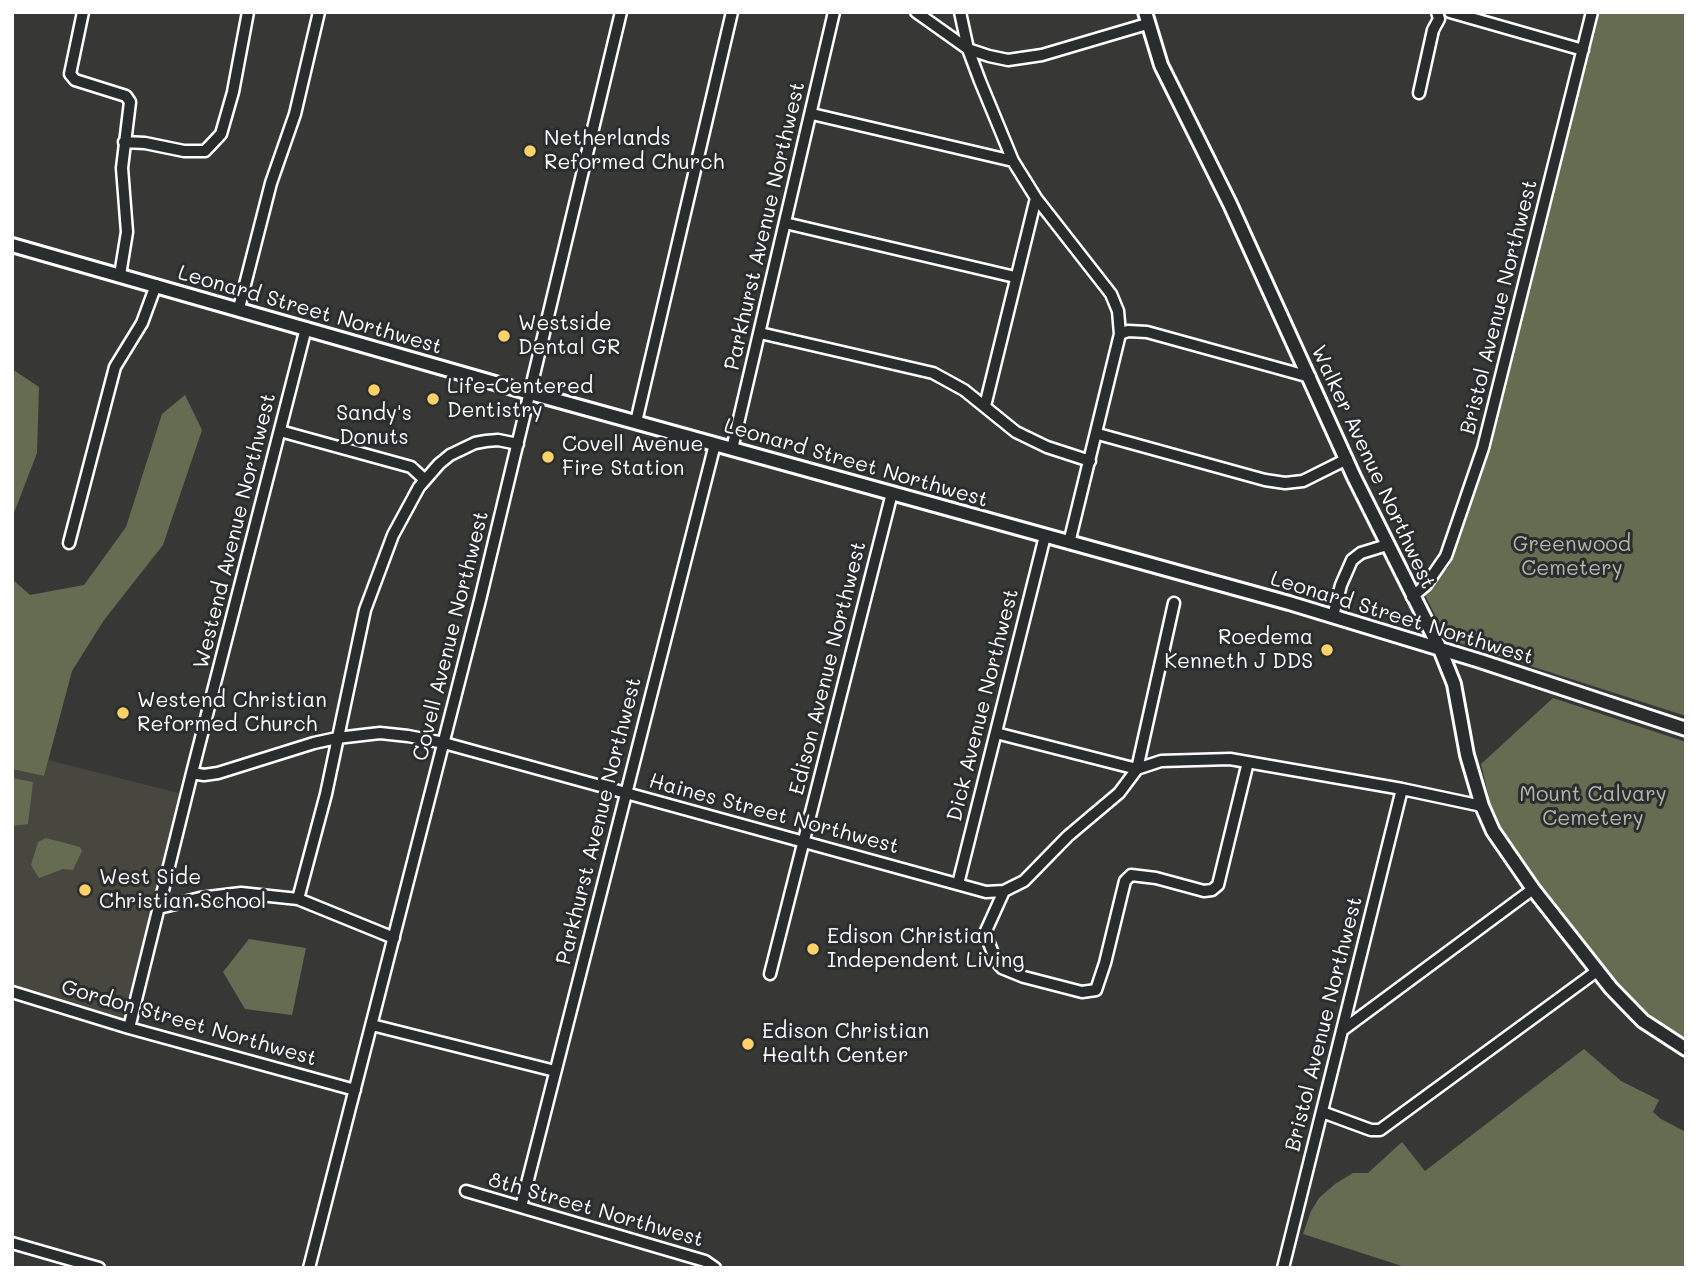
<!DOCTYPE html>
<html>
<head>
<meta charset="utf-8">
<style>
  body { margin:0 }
  #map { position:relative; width:1698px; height:1280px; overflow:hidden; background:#373836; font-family:Mali,sans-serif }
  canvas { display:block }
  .frame { position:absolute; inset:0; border:14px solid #fff; pointer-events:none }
</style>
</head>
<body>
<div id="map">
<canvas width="1698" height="1280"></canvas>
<div class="frame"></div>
</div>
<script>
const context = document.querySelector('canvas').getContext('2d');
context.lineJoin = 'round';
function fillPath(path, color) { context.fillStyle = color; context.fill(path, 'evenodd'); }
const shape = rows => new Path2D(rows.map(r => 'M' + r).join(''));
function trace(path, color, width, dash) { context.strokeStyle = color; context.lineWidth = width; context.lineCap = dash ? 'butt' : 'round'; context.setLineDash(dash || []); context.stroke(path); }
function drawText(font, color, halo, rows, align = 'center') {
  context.font = font + ' Mali,sans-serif'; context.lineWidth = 6; context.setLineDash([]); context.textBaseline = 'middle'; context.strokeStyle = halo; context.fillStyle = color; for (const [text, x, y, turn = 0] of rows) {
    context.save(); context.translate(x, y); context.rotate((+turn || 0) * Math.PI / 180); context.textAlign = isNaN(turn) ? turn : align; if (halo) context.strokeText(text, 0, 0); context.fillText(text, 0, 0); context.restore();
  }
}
fillPath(shape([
  [48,760,182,794,125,1022,12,985,12,769,44,776]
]), '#47463f');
fillPath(shape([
  [1595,12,1686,12,1686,716,1447,639,1425,595,1449,566,1465,520],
  [12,369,39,387,37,453,12,518],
  [185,395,202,430,163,545,104,620,72,671,44,776,12,769,12,579,30,595,84,585,126,527,162,414],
  [1553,698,1686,742,1686,1041,1654,1021,1612,978,1512,852,1494,819,1481,764],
  [12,778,33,782,28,824,12,826],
  [46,838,80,847,82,851,73,870,63,869,39,878,31,865,38,842],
  [249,939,306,948,292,1015,245,1009,223,972],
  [1584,1049,1621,1081,1659,1100,1653,1112,1661,1119,1684,1131,1686,1268,1408,1268,1303,1234,1311,1211,1319,1198,1335,1184,1353,1173,1368,1173,1402,1142,1425,1171]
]), '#666c52');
const minor = shape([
  [83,12,70,74,75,80,126,96,130,102,122,168,127,232,120,275],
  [916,12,968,49,989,56,1008,60,1042,55,1147,24],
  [960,12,968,49,980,81,1013,161,1036,198,1111,294,1118,311,1120,334,1069,543],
  [1450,12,1583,50],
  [1419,93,1433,30,1439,19,1437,12],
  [812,114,1013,161],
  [124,142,145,143,184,151,205,151,221,134,233,92,248,12],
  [785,223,1015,277],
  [239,308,271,183,295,114,319,12],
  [760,333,933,373,964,390,1016,432,1047,447,1090,461],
  [1120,334,1128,331,1147,332,1310,377],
  [985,406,1036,198],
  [636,422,732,12],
  [280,431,411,467,424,479],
  [1098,434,1265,480,1285,483,1303,481,1347,459],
  [732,449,834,12],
  [69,543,115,367,142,323,156,285],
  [1412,597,1426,585,1446,556,1483,448,1592,12],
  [1333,616,1341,585,1352,560,1361,553,1387,545],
  [996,733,1137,769,1161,761,1230,759,1402,789,1482,806],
  [192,773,204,775,218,773,314,743,337,738,380,733,408,736,444,743,986,892,1004,891,1024,881,1068,836,1119,793,1137,769,1174,603],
  [958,884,1045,536],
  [1004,891,985,933,996,961,1002,968,1024,977,1082,992,1096,990,1105,963,1125,881,1131,875,1156,878,1204,891,1212,890,1218,885,1248,762],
  [298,899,326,794,365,610,393,535,419,487,439,464,450,455,475,443,486,441,498,440,518,444],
  [159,908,200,898,241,893,298,899,394,938],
  [770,974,892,493],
  [12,992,129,1028,355,1090],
  [372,1025,555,1071],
  [129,1028,192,773,306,328],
  [1344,1029,1533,889],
  [1322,1112,1371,1130,1380,1130,1597,971],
  [466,1191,705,1261,715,1268],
  [521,1207,715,444],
  [12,1243,99,1268],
  [309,1268,480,600,621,12],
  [1283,1268,1402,789]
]);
const major = shape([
  [1145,12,1161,65,1230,204,1354,477,1440,649,1454,684,1467,755,1482,806,1493,831,1533,889,1611,988,1643,1021,1686,1049],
  [12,245,530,393,1289,603,1480,661,1686,729]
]);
trace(minor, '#fff', 15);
trace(major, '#fff', 18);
trace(minor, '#2a2d2e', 10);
trace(major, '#2a2d2e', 12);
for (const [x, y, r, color] of [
  [530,151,7,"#ffd166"],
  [504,336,7,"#ffd166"],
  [374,390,7,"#ffd166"],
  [433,399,7,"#ffd166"],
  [548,457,7,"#ffd166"],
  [1327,650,7,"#ffd166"],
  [123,713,7,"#ffd166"],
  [85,890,7,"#ffd166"],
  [813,949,7,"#ffd166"],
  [748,1044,7,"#ffd166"]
]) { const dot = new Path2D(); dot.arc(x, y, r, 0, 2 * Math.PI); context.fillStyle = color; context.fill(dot); trace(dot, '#2a2d2e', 2.5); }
drawText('21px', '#fff', '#2a2d2e', [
  ["Netherlands",544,139],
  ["Reformed Church",544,163],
  ["Westside",518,324],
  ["Dental GR",518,348],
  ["Life-Centered",447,387],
  ["Dentistry",447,411],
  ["Sandy's",374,414,"center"],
  ["Donuts",374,438,"center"],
  ["Covell Avenue",562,445],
  ["Fire Station",562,469],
  ["Roedema",1313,638,"right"],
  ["Kenneth J DDS",1313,662,"right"],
  ["Westend Christian",137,701],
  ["Reformed Church",137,725],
  ["West Side",99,878],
  ["Christian School",99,902],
  ["Edison Christian",827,937],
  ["Independent Living",827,961],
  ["Edison Christian",762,1032],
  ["Health Center",762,1056]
], 'left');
drawText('21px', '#fff', '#2a2d2e', [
  ["Parkhurst Avenue Northwest",765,226,-77],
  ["Bristol Avenue Northwest",1499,307,-76],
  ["Leonard Street Northwest",310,310,16],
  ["Leonard Street Northwest",856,463,16],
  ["Walker Avenue Northwest",1373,467,65],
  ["Westend Avenue Northwest",235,531,-76],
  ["Leonard Street Northwest",1402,618,17],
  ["Covell Avenue Northwest",451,636,-76],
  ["Edison Avenue Northwest",828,668,-76],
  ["Dick Avenue Northwest",983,705,-76],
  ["Haines Street Northwest",774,814,15],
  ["Parkhurst Avenue Northwest",599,821,-76],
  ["Gordon Street Northwest",189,1023,16],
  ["Bristol Avenue Northwest",1324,1024,-76],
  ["8th Street Northwest",596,1210,16]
]);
drawText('21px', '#b2b6a8', '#2a2d2e', [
  ["Greenwood",1572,545],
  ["Cemetery",1572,569],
  ["Mount Calvary",1593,795],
  ["Cemetery",1593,819]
]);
</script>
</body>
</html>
